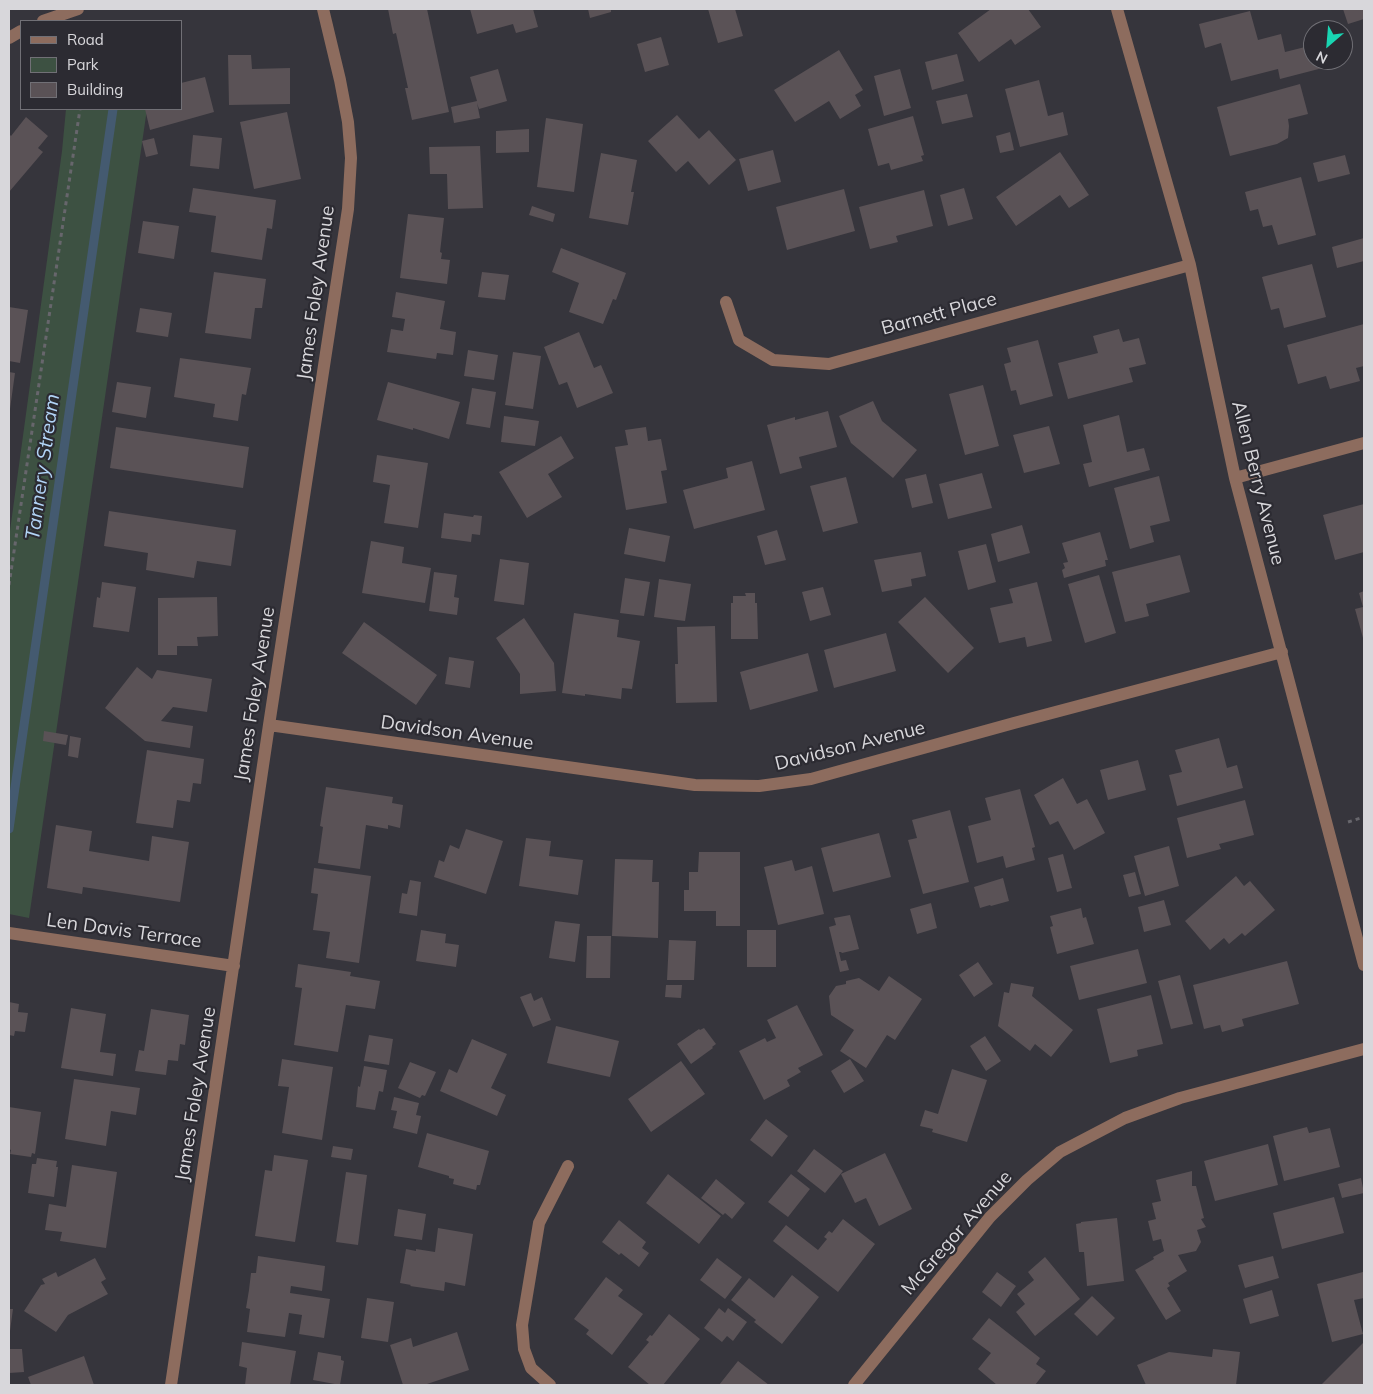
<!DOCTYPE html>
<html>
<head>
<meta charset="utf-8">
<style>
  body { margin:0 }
  #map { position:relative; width:1373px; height:1394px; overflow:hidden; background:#36353c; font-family:Mulish,sans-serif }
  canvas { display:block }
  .frame { position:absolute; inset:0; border:10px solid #d8d7db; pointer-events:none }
  .legend { position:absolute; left:20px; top:20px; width:162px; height:90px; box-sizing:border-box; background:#2c2b32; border:1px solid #717076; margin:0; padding:6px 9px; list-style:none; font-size:15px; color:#d8d7db }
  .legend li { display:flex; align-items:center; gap:10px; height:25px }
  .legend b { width:25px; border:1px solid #717076 }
  .north { position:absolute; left:1303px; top:20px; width:50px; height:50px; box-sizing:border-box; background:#2c2b32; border:1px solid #717076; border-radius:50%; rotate:207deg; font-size:14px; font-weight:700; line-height:20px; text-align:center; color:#d8d7db }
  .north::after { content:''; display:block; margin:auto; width:18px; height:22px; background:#19d5b2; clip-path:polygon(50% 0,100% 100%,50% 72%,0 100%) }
</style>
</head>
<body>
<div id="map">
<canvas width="1373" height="1394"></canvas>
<div class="frame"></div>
<ul class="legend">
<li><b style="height:6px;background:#8d6c5e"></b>Road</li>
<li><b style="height:14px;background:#3d5142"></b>Park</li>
<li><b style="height:14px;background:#5a5256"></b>Building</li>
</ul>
<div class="north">N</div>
</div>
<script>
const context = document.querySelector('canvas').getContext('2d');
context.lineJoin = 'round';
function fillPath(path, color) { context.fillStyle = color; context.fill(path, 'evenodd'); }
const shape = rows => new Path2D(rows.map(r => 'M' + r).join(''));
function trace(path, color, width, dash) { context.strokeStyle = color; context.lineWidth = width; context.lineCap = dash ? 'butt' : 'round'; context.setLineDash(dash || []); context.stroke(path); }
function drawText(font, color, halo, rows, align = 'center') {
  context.font = font + ' Mulish,sans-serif'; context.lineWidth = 4.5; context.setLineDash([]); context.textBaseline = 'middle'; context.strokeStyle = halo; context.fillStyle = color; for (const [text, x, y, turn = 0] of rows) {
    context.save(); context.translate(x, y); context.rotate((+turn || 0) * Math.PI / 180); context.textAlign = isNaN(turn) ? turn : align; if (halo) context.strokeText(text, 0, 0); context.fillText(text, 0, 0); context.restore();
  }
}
fillPath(shape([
  [66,109,147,109,29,918,9,914,9,538,62,151]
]), '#3d5142');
trace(shape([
  [9,829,113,109]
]), '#445a70', 9);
fillPath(shape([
  [388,9,427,9,449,112,412,120,405,88,408,88,398,42,396,33,393,34],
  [470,9,533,9,538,27,516,33,513,24,477,34],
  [588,9,611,9,611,12,590,18],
  [708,9,735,9,743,36,718,43],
  [991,9,1028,9,1041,27,1015,45,1011,39,979,62,958,33],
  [1343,9,1364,9,1364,19,1348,24],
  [1250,11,1258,40,1281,34,1285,52,1313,45,1313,60,1336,60,1338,64,1280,79,1278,69,1231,81,1221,43,1205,48,1199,24],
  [661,37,669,65,645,72,637,44],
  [839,50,863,90,855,95,861,106,840,119,829,101,795,122,774,90],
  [957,54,964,81,932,90,925,62],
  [228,55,251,55,252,69,290,68,290,104,229,105],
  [498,69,507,101,479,109,477,103,480,118,454,123,451,107,477,101,470,77],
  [900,69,911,108,884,116,874,76],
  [205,77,214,112,150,130,145,109,181,109,181,83],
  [1039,80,1048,116,1063,112,1068,135,1020,147,1005,89],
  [1300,84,1308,114,1288,119,1289,126,1288,138,1277,144,1230,156,1217,107],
  [967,94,973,117,942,124,936,101],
  [287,112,301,179,254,189,240,122],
  [677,115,699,139,709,130,736,160,709,185,688,161,676,172,648,141],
  [913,116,924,155,921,156,923,161,891,170,889,163,878,166,868,129],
  [26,117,48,136,38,148,43,152,9,192,9,134,11,136],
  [546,118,583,124,574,192,537,187],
  [529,129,529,152,496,153,496,131],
  [1010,132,1014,150,1000,153,996,136],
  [193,135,222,138,219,169,190,166],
  [154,138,158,154,146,157,142,141],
  [480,146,483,208,448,209,447,174,430,174,429,147],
  [773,150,781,182,748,191,739,159],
  [1060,152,1089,195,1069,208,1060,195,1016,226,996,197],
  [601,153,637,160,631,192,634,192,628,225,589,218],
  [1345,155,1350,174,1318,182,1313,163],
  [1301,177,1316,235,1278,245,1272,225,1263,227,1258,209,1250,211,1245,192],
  [193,188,276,200,272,229,267,228,262,260,211,252,216,216,189,212],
  [964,188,973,219,948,226,940,195],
  [844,189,855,231,787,250,776,207],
  [924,190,933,226,896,236,898,242,870,249,859,207],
  [532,206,555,214,553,222,529,215],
  [408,214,444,218,440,252,442,253,441,259,450,260,447,284,400,278],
  [143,221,179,226,174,259,138,253],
  [1364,238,1364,261,1337,268,1332,247],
  [561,248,626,273,616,300,613,299,603,324,569,312,579,283,552,272],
  [1312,264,1326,317,1284,328,1279,308,1271,310,1262,277],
  [214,272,266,279,262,308,255,308,251,339,205,333],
  [482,272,509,275,505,300,478,297],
  [396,292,445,301,440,329,456,332,453,355,437,353,436,359,387,352,391,329,403,331,405,319,392,317],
  [9,307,28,310,20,363,9,361],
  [140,308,172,313,168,337,136,332],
  [1364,324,1364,366,1356,368,1360,381,1330,389,1326,376,1298,384,1287,345],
  [1119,329,1123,342,1139,338,1146,364,1129,368,1133,382,1068,399,1058,363,1098,353,1093,336],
  [579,332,594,368,601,365,613,393,577,408,567,382,559,385,544,347],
  [1038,340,1053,396,1020,405,1016,390,1011,391,1004,364,1011,362,1007,348],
  [468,350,498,355,494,380,464,376],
  [513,352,541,356,533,409,505,405],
  [180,358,251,368,246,395,242,394,238,421,213,417,215,404,174,397],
  [9,372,15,373,10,409,9,409],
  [117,382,151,387,146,418,112,412],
  [388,382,460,402,449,439,413,428,413,430,377,420],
  [983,385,999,446,965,455,949,394],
  [472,388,496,392,490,428,466,424],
  [873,401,882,421,917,450,893,478,851,443,839,416],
  [828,411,837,447,799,457,802,468,780,474,767,425,795,417,795,420],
  [1119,415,1127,452,1144,448,1150,470,1089,487,1083,464,1092,462,1083,425],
  [504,416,539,421,535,446,501,442],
  [1049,426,1060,464,1024,473,1013,435],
  [116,427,249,447,243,488,110,468],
  [646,427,648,441,661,439,667,470,661,471,667,503,626,510,615,447,628,445,625,430],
  [561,436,574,458,548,474,562,497,527,518,499,472],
  [377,455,428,463,418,528,384,523,390,485,373,482],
  [752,461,765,510,694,529,683,490,728,478,726,468],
  [982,473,992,508,948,519,939,484],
  [926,474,933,503,912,508,905,479],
  [1159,476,1170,521,1150,526,1154,542,1130,549,1114,488],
  [846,477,858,523,823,532,810,486],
  [1364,504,1364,552,1335,560,1323,515],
  [109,511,236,530,231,566,197,561,194,578,146,570,148,553,104,546],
  [444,513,473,517,474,515,482,516,480,535,472,534,471,542,441,538],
  [1022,525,1030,553,998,562,991,534],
  [629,528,670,536,665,562,624,554],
  [777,530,786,560,765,565,757,536],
  [1100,532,1108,560,1105,560,1106,566,1064,578,1062,570,1065,568,1063,563,1068,562,1062,543],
  [371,541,404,547,402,563,431,568,425,603,362,593],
  [986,544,996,582,968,590,958,551],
  [921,552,926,576,911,579,912,586,882,592,874,560],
  [1180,555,1190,592,1146,604,1149,616,1125,622,1112,572],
  [500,559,529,563,524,605,494,601],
  [434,572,457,575,454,597,459,598,457,615,429,611],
  [1099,575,1116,633,1085,643,1068,584],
  [625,578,650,582,644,616,620,613],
  [659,579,691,584,685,621,654,617],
  [102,582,136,587,129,632,93,627,97,597,100,598],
  [1037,582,1052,641,1027,647,1025,637,999,643,990,608,1013,603,1009,589],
  [823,587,831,615,810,621,802,592],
  [1364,591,1364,637,1363,638,1355,609,1363,607,1359,593],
  [745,593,755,593,755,603,757,603,758,639,731,639,731,603,733,603,733,596,746,596],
  [217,597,218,636,197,637,198,646,177,646,177,655,158,655,158,598],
  [925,597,974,648,948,673,898,622],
  [574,613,619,620,617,637,640,641,632,689,622,688,621,699,585,694,585,696,562,693],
  [524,618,554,663,556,691,520,694,520,674,496,638],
  [364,622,437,675,416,705,342,653],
  [715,626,717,702,676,703,675,664,678,664,677,627],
  [886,633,896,671,834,688,824,650],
  [808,653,818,691,750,710,740,672],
  [449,657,474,661,470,688,445,684],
  [137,667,152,679,157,670,212,679,207,712,173,707,161,721,193,726,190,748,145,741,105,708],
  [44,731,68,735,66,745,43,741],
  [70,736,81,738,78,758,68,756],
  [1219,738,1227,768,1237,765,1243,788,1177,806,1169,775,1182,772,1175,750],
  [147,750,204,759,201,784,193,783,190,802,177,800,173,828,136,823],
  [1138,760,1146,790,1108,800,1100,770],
  [1063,778,1077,804,1087,799,1105,833,1074,850,1058,821,1050,825,1034,795],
  [326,787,393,797,392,803,403,805,400,828,388,825,388,829,366,825,360,869,318,863,323,827,320,826],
  [1020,789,1035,847,1032,848,1035,860,1006,868,1003,856,977,863,968,826,991,820,985,798],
  [1245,800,1254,835,1219,844,1221,849,1187,858,1177,818],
  [950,810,969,882,923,894,908,840,917,838,912,820],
  [56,825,92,831,89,851,149,861,152,836,189,842,180,902,83,887,82,894,47,888],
  [466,829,503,841,486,894,434,877,439,860,444,862,450,845,459,849],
  [879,833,891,877,833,892,821,848],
  [526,838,551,841,549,856,583,860,578,895,519,886],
  [1169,846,1179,886,1145,896,1134,856],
  [699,852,740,852,740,926,716,926,716,911,684,911,684,890,689,890,689,872,698,872],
  [1063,854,1072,888,1057,892,1048,858],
  [615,859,653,860,652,882,659,882,658,938,612,936],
  [792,860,795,871,812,866,824,914,778,925,764,867],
  [314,868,371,876,359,963,326,958,330,932,313,930,318,894,311,893],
  [1135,872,1141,894,1129,897,1123,875],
  [1236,876,1244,886,1250,881,1275,910,1245,936,1242,933,1229,944,1224,938,1210,950,1185,921],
  [1003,878,1009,901,991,906,990,905,980,908,974,887],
  [410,880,421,882,417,916,399,913,402,893,407,894],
  [1164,900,1171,925,1144,932,1138,907],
  [931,903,937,928,917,934,910,909],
  [1081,908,1083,918,1086,917,1094,944,1057,954,1050,927,1053,926,1050,916],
  [850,915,859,949,842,953,841,952,839,952,841,961,846,960,849,970,840,972,829,927,836,925,834,918],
  [555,921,580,924,575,962,549,958],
  [421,930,446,934,445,943,459,945,456,967,416,961],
  [747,930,776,930,776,967,747,967],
  [587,936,611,936,610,978,586,978],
  [669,940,696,941,694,980,667,980],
  [1138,949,1147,983,1079,1000,1070,966],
  [1287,961,1299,1004,1242,1019,1244,1026,1222,1032,1220,1025,1204,1029,1193,985],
  [978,962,993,984,974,997,959,975],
  [298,964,351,972,350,976,380,981,375,1009,346,1005,338,1052,294,1045,302,988,295,987],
  [1180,975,1193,1024,1171,1029,1158,981],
  [889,976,922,999,895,1040,887,1035,866,1068,840,1051,854,1030,831,1015,829,996,836,986,846,984,846,981,859,978,879,991],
  [1011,983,1034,987,1032,996,1073,1030,1051,1057,1035,1044,1030,1051,998,1026,1004,992,1009,993],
  [666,985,682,985,681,998,665,997],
  [531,993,534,1001,542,997,551,1020,533,1027,520,997],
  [1151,995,1163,1044,1137,1050,1138,1056,1110,1063,1097,1009],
  [9,1002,19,1004,18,1012,28,1013,25,1032,15,1031,14,1036,9,1035],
  [797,1005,823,1055,798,1068,801,1072,787,1080,790,1086,764,1100,739,1051,765,1038,767,1042,776,1038,767,1020],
  [71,1008,106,1014,100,1052,116,1054,113,1076,61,1068],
  [151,1009,189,1015,185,1045,180,1044,178,1061,168,1060,166,1075,135,1071,139,1050,144,1051],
  [556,1026,619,1041,610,1077,547,1063],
  [704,1028,716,1044,712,1047,713,1048,691,1064,677,1044,699,1029,700,1030],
  [369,1035,393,1039,389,1065,364,1061],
  [985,1036,1001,1061,986,1071,970,1046],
  [472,1039,507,1054,491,1088,506,1095,497,1116,440,1091,449,1069,457,1073],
  [282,1059,333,1067,322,1140,282,1133,289,1087,278,1086],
  [850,1059,864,1081,844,1093,831,1071],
  [681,1061,705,1094,651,1132,628,1099],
  [410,1062,436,1072,425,1096,422,1095,420,1098,398,1088],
  [364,1066,387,1070,383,1092,379,1091,375,1110,356,1107,358,1086,360,1087],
  [952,1069,987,1080,967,1142,932,1132,933,1129,920,1126,925,1110,938,1114],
  [74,1079,140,1088,136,1115,111,1111,106,1146,65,1139],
  [394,1097,419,1103,416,1115,421,1116,417,1134,393,1128,397,1111,391,1110],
  [9,1107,41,1112,35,1154,32,1153,31,1157,10,1154,11,1150,9,1149],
  [766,1119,788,1136,772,1157,750,1140],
  [1307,1127,1309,1133,1330,1128,1340,1167,1284,1181,1273,1136],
  [427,1133,489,1151,480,1185,477,1185,476,1190,453,1184,454,1179,449,1178,449,1176,418,1167],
  [1268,1144,1278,1185,1215,1201,1204,1161],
  [333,1146,353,1149,351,1160,331,1157],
  [814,1149,843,1171,825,1193,797,1171],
  [885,1153,912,1209,879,1226,866,1198,855,1203,841,1174],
  [274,1155,308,1160,295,1242,255,1236,265,1170,272,1171],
  [37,1158,57,1161,56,1167,58,1167,54,1197,28,1193,32,1164,36,1164],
  [72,1165,117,1172,106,1248,60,1241,62,1232,45,1230,49,1204,66,1207],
  [1192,1171,1192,1186,1196,1186,1204,1218,1201,1219,1206,1227,1197,1230,1201,1242,1196,1251,1178,1255,1187,1271,1168,1283,1170,1286,1167,1288,1181,1311,1166,1320,1135,1270,1154,1259,1153,1257,1164,1251,1161,1239,1153,1241,1148,1221,1156,1219,1152,1203,1161,1201,1156,1180],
  [346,1172,367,1175,358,1245,336,1242],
  [668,1174,721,1216,699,1244,646,1203],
  [791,1174,810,1189,788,1217,768,1202],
  [1361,1178,1364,1193,1342,1198,1338,1184],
  [716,1179,745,1203,732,1219,725,1213,723,1215,701,1198],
  [1334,1197,1344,1233,1282,1249,1273,1213],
  [398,1209,426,1214,422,1240,394,1236],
  [1117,1218,1124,1281,1087,1286,1084,1252,1079,1252,1076,1224,1081,1223,1081,1222],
  [843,1219,875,1244,838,1292,773,1241,786,1225,818,1250,827,1239,824,1237,829,1231,832,1233],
  [619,1220,646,1242,642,1248,649,1253,639,1267,621,1253,619,1255,602,1242],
  [438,1228,473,1234,465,1286,445,1282,444,1291,410,1286,411,1285,400,1283,406,1249,416,1251,416,1249,435,1252],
  [258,1256,325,1266,322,1291,291,1286,290,1293,330,1299,324,1338,299,1334,302,1315,289,1313,285,1337,247,1332,250,1309,246,1308,249,1290,251,1273,256,1273],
  [1273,1256,1279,1278,1245,1288,1238,1265],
  [1045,1257,1080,1299,1035,1336,1016,1312,1025,1304,1017,1294,1034,1280,1028,1272],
  [95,1258,106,1279,101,1282,108,1294,68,1315,56,1332,24,1311,41,1285,45,1284,42,1279,56,1272,58,1277],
  [717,1258,742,1277,725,1299,700,1280],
  [997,1272,1016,1286,1001,1307,982,1292],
  [1363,1272,1364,1298,1354,1300,1363,1334,1332,1342,1317,1284],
  [792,1275,819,1297,782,1344,754,1322,756,1320,731,1300,749,1278,774,1298],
  [606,1277,623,1290,618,1296,643,1314,612,1355,586,1334,589,1330,574,1319],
  [1272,1290,1279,1316,1250,1324,1243,1299],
  [1092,1296,1115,1318,1097,1336,1074,1314],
  [367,1298,394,1302,388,1342,361,1338],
  [719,1308,725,1313,728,1308,747,1322,733,1341,727,1336,722,1342,704,1328],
  [9,1309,13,1309,10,1331,9,1331],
  [669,1314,700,1339,663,1385,650,1385,628,1367,649,1342,646,1340,650,1335,652,1336],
  [989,1318,1040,1358,1036,1364,1046,1371,1035,1385,997,1385,978,1369,991,1353,972,1339],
  [457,1332,469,1370,424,1385,403,1385,390,1345,411,1338,413,1347],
  [242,1342,296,1351,290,1385,245,1385,247,1368,239,1366],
  [1363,1343,1364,1345,1364,1385,1321,1385],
  [9,1349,22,1349,24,1372,9,1373],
  [1213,1349,1240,1352,1236,1385,1146,1385,1137,1365,1169,1352,1212,1357],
  [318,1352,341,1356,341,1360,344,1361,340,1385,313,1380],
  [84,1356,94,1385,31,1385,28,1377],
  [738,1361,769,1385,719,1385]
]), '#5a5256');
trace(shape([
  [9,585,80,109],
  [1348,822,1364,817]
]), '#67666c', 3, [4, 4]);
trace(shape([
  [1117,9,1190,265,1235,478,1364,965],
  [43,21,78,9],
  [9,38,21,31],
  [726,302,739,340,773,360,829,364,1190,265],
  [1235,478,1364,443],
  [269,725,695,785,759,786,811,779,1014,723,1282,652],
  [9,933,234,966],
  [171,1385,269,725,348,209,351,158,348,122,340,80,323,9],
  [550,1385,531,1368,524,1349,522,1325,539,1223,568,1166],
  [854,1385,990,1217,1027,1180,1060,1152,1125,1118,1180,1098,1364,1049]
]), '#8d6c5e', 12);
drawText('19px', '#d8d7db', '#2c2b32', [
  ["James Foley Avenue",316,293,-82],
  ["Barnett Place",939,314,-15],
  ["Allen Berry Avenue",1258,483,76],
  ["James Foley Avenue",255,694,-81],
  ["Davidson Avenue",457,733,8],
  ["Davidson Avenue",850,746,-14],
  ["Len Davis Terrace",124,931,8],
  ["James Foley Avenue",196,1094,-81],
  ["McGregor Avenue",957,1233,-49]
]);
drawText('italic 20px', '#b2d4f7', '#2c2b32', [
  ["Tannery Stream",43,467,-82]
]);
</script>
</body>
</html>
